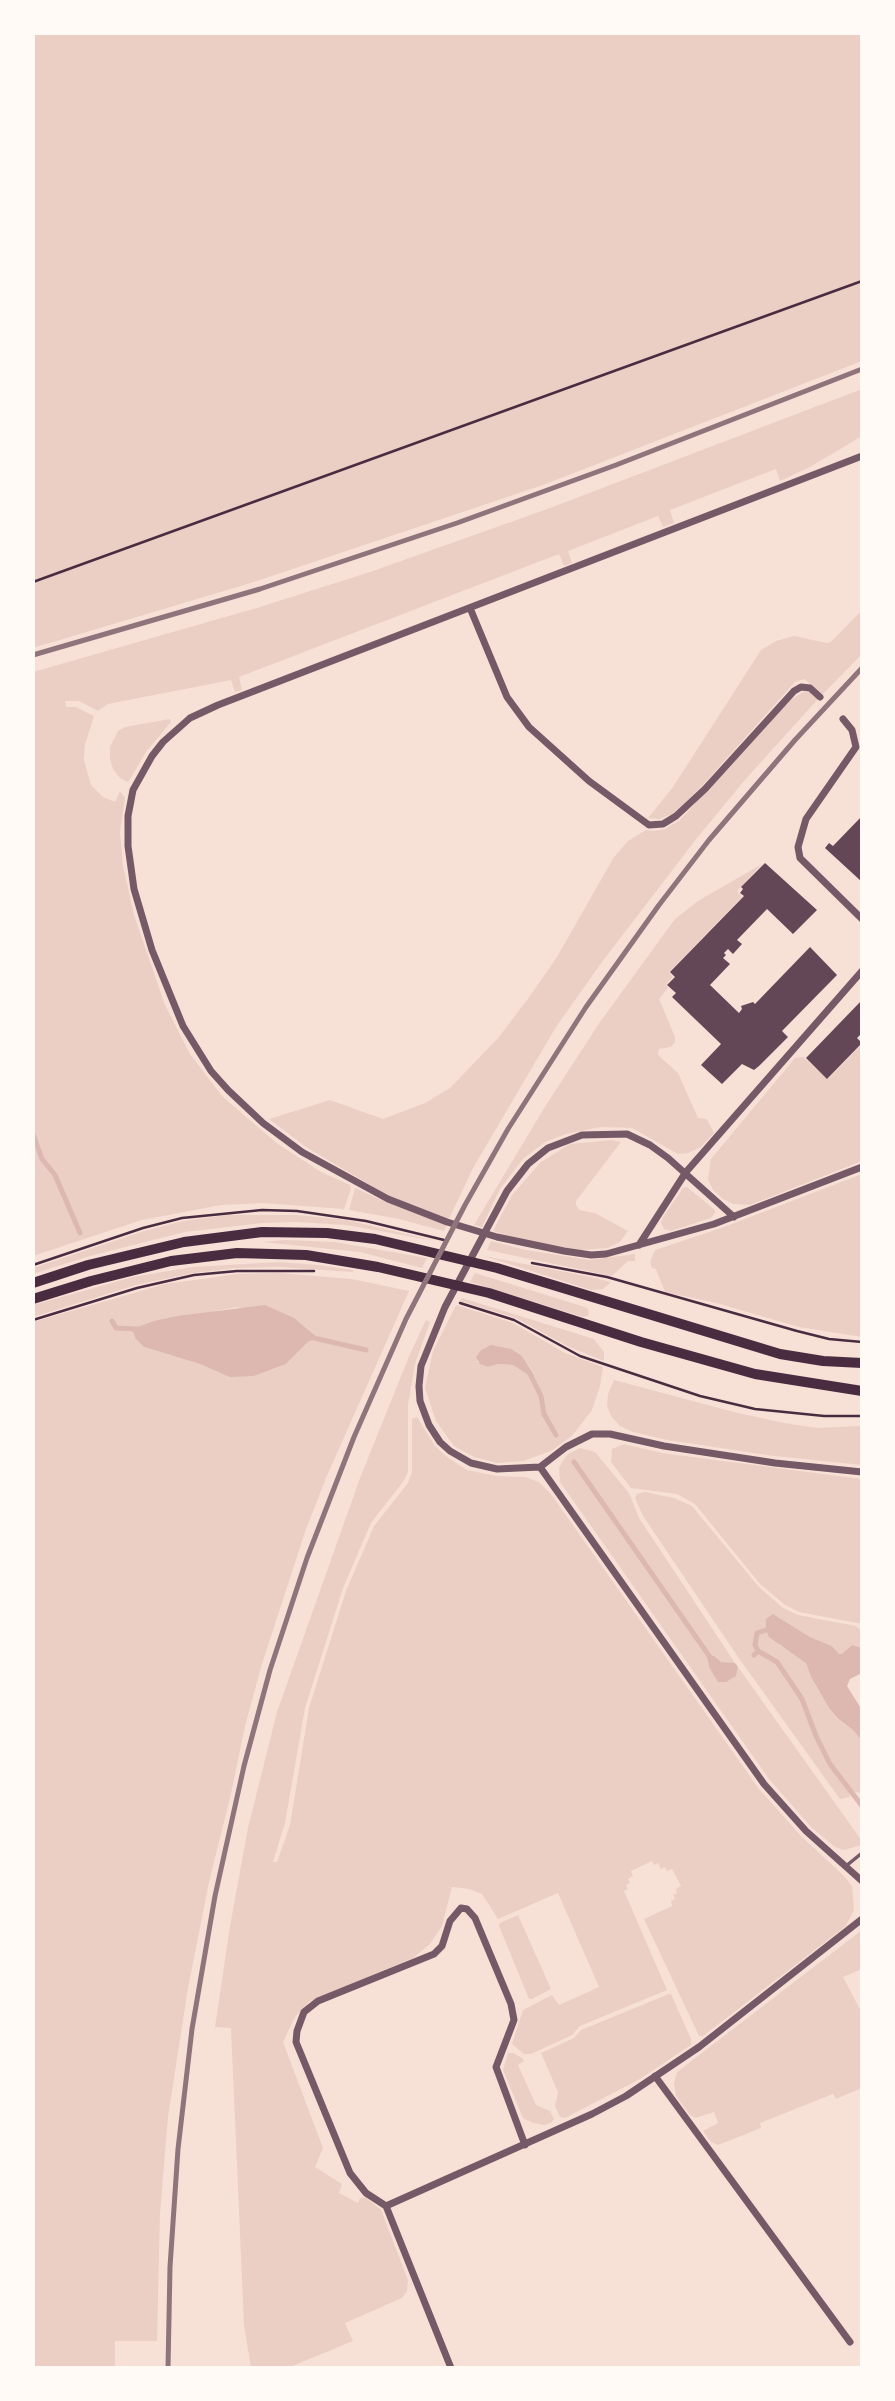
<!DOCTYPE html>
<html>
<head>
<meta charset="utf-8">
<style>
  body { margin:0 }
  #map { position:relative; width:895px; height:2401px; overflow:hidden; background:#f7e1d7; font-family:Lato,sans-serif }
  canvas { display:block }
  .frame { position:absolute; inset:0; border:35px solid #fffaf5; pointer-events:none }
</style>
</head>
<body>
<div id="map">
<canvas width="895" height="2401"></canvas>
<div class="frame"></div>
</div>
<script>
const context = document.querySelector('canvas').getContext('2d');
context.lineJoin = 'round';
function fillPath(path, color) { context.fillStyle = color; context.fill(path, 'evenodd'); }
const shape = rows => new Path2D(rows.map(r => 'M' + r).join(''));
function trace(path, color, width, dash) { context.strokeStyle = color; context.lineWidth = width; context.lineCap = dash ? 'butt' : 'round'; context.setLineDash(dash || []); context.stroke(path); }
fillPath(shape([
  [33,33,862,33,862,361,543,485,254,582,33,648],
  [862,389,862,436,810,467,780,481,776,469,670,510,674,523,663,527,658,516,568,551,572,563,564,566,559,554,239,677,242,690,235,692,231,680,108,704,98,711,79,701,65,701,66,707,76,707,94,716,85,745,84,760,91,785,103,797,115,802,120,791,125,798,120,832,123,866,134,915,165,1005,190,1054,222,1096,259,1128,278,1144,321,1172,350,1185,351,1189,344,1209,263,1203,221,1205,142,1220,33,1256,33,672,260,607,373,571,550,508],
  [862,610,862,654,823,694,804,679,795,682,701,787,674,813,660,819,648,818,673,787,761,650,776,641,794,636,827,643,832,641],
  [803,692,810,692,818,699,744,781,697,838,602,962,556,1027,473,1168,449,1219,389,1196,306,1147,269,1119,330,1100,383,1119,425,1103,450,1088,499,1037,530,996,557,957,614,857,628,841,646,830,653,831,665,829,680,820,789,701],
  [170,719,171,722,146,752,129,781,127,782,120,778,113,769,110,759,110,747,118,731,125,727],
  [762,864,737,891,742,897,669,972,673,977,666,984,668,988,659,999,675,1037,675,1042,671,1047,659,1049,658,1055,678,1073,698,1118,707,1119,714,1133,701,1147,688,1153,678,1154,632,1128,600,1127,566,1134,545,1142,523,1159,500,1189,482,1227,474,1225,546,1105,600,1022,675,919,698,901],
  [862,1044,862,1161,750,1205,733,1204,723,1199,713,1190,708,1179,711,1159,795,1058,803,1057,828,1079],
  [612,1140,621,1142,576,1201,576,1205,579,1210,595,1213,628,1231,620,1242,608,1248,580,1250,528,1241,493,1231,512,1195,541,1162,570,1144],
  [862,1174,862,1337,799,1327,716,1303,665,1292,656,1269,652,1268,650,1262,655,1250,724,1227],
  [687,1187,715,1210,715,1213,711,1218,671,1231,664,1229,661,1223,663,1217,683,1188],
  [355,1188,386,1202,447,1225,444,1231,399,1219,349,1210],
  [228,1215,297,1215,347,1220,436,1241,346,1225,296,1222,263,1223,185,1232,90,1256,33,1274,33,1268,144,1231,183,1221],
  [285,1240,335,1242,427,1258,422,1268,360,1252,262,1242],
  [491,1241,526,1250,590,1260,635,1254,635,1261,628,1261,612,1276,487,1250],
  [484,1256,591,1277,611,1282,603,1289,591,1290],
  [279,1262,319,1265,353,1270,353,1272,279,1267,237,1268,193,1273,136,1285,33,1317,33,1305,133,1277,192,1267],
  [278,1273,352,1279,409,1291,326,1478,305,1532,262,1664,245,1726,231,1794,209,1882,188,1988,168,2117,160,2214,157,2341,115,2341,115,2368,33,2368,33,1322,165,1284,237,1274],
  [238,1307,309,1341,286,1364,254,1376,230,1376,200,1364,144,1347,215,1311],
  [475,1273,585,1307,588,1309,589,1315,583,1317,470,1282],
  [462,1298,594,1339,604,1352,604,1361,569,1347,516,1318,460,1301],
  [456,1305,513,1323,565,1353,603,1367,600,1386,592,1410,572,1436,551,1451,523,1461,497,1463,474,1457,454,1446,436,1421,425,1388,433,1351],
  [522,1356,534,1374,534,1377,513,1365,498,1364,488,1367,476,1361],
  [426,1320,430,1322,415,1364,408,1405,408,1472,403,1482,371,1523,343,1588,305,1708,285,1823,273,1862,277,1862,290,1825,309,1708,346,1591,374,1526,408,1483,412,1472,412,1419,417,1417,435,1446,447,1457,467,1470,497,1476,525,1477,539,1482,551,1494,759,1789,801,1836,843,1875,852,1886,854,1910,846,1926,703,2036,699,2036,644,1919,672,1906,671,1901,675,1899,673,1895,677,1893,676,1889,681,1886,672,1869,667,1871,665,1867,661,1869,658,1863,654,1865,652,1861,631,1871,633,1876,628,1879,630,1883,626,1885,628,1889,624,1891,667,1990,580,2026,572,2035,531,2054,524,2054,512,2044,523,2010,552,1995,559,2005,599,1987,558,1893,498,1919,482,1894,469,1889,452,1887,442,1926,430,1944,413,1958,309,2002,295,2017,283,2042,323,2148,315,2167,342,2184,339,2193,358,2203,360,2198,365,2197,381,2210,408,2280,407,2291,402,2298,345,2323,353,2341,288,2368,251,2368,244,2325,231,2028,215,2027,230,1926,248,1828,277,1712,360,1478,410,1354],
  [614,1380,734,1412,784,1423,817,1428,862,1426,862,1465,774,1456,667,1440,633,1432,620,1426,611,1416,607,1406,608,1394],
  [624,1444,662,1453,862,1479,862,1624,799,1612,785,1605,760,1584,695,1504,677,1494,631,1488,611,1462,612,1449],
  [580,1448,595,1452,629,1493,639,1518,735,1663,708,1662,709,1667,736,1676,738,1667,862,1841,862,1845,844,1850,835,1847,811,1827,769,1779,560,1482,559,1468,562,1462,568,1454],
  [645,1492,674,1498,692,1506,758,1586,783,1608,798,1615,856,1626,862,1631,862,1648,852,1645,842,1655,839,1654,832,1646,810,1637,773,1614,779,1645,798,1655,806,1663,811,1677,829,1708,836,1718,853,1730,862,1741,862,1793,854,1792,849,1794,850,1797,840,1799,738,1657,643,1516,635,1498,637,1494],
  [518,1915,551,1989,532,1999,529,1999,499,1926,500,1923],
  [862,1930,862,1969,843,1977,862,2013,862,2088,836,2099,833,2094,760,2123,761,2128,718,2145,711,2142,703,2131,718,2123,714,2112,696,2118,690,2115,676,2096,674,2083,677,2072],
  [669,1994,671,1994,691,2039,691,2045,640,2079,565,2118,560,2117,555,2106,558,2092,541,2053,574,2038,581,2030],
  [508,2053,513,2053,522,2058,524,2061,518,2065,536,2105,550,2111,554,2119,551,2123,544,2125,533,2123,523,2118,503,2070]
]), '#ebcfc5');
fillPath(shape([
  [265,1305,294,1318,319,1339,309,1341,286,1364,254,1376,230,1377,200,1364,144,1347,136,1339,132,1329,154,1321,177,1316],
  [491,1345,511,1349,522,1356,534,1375,533,1378,513,1365,498,1364,488,1367,480,1364,476,1357,481,1350],
  [773,1614,810,1637,832,1646,839,1654,842,1654,852,1645,862,1648,862,1673,850,1679,847,1686,862,1710,862,1741,853,1730,837,1718,829,1708,811,1677,806,1663,769,1637,766,1630,766,1619],
  [707,1655,714,1656,721,1662,735,1663,738,1667,736,1676,726,1682,718,1682,709,1667]
]), '#dcb8b0');
trace(shape([
  [33,1134,42,1159,55,1175,80,1233],
  [112,1321,116,1328,137,1329],
  [314,1338,366,1350],
  [529,1372,541,1396,544,1414,556,1435],
  [574,1462,712,1660],
  [758,1651,755,1645,757,1633,769,1629],
  [754,1655,758,1651,777,1662,802,1699,816,1736,830,1764,862,1806]
]), '#dcb8b0', 5);
fillPath(shape([
  [862,816,862,882,825,848,829,843,833,846],
  [765,863,817,910,793,934,767,909,737,940,742,944,733,954,728,949,724,953,726,955,723,958,730,964,710,985,739,1013,742,1009,741,1006,753,1002,755,1004,810,947,837,975,782,1031,788,1037,759,1066,754,1070,742,1064,722,1084,701,1065,721,1044,672,997,676,993,667,985,675,977,670,972,744,896,740,893,743,889,741,887],
  [862,1000,862,1033,857,1038,862,1043,827,1079,806,1058]
]), '#644757');
trace(shape([
  [33,582,862,281],
  [532,1263,607,1277,797,1331,829,1339,862,1342],
  [33,1265,143,1228,182,1218,262,1210,297,1211,366,1221,444,1240],
  [460,1303,514,1320,580,1356,700,1396,755,1409,824,1416,862,1416],
  [33,1320,137,1288,194,1275,237,1271,314,1271]
]), '#4a2c40', 2.5);
trace(shape([
  [846,1866,862,1853]
]), '#755966', 3.5);
trace(shape([
  [862,456,218,705,190,718,163,742,152,756,133,790,128,816,128,846,134,889,152,950,183,1026,211,1071,228,1090,263,1123,302,1152,388,1199,447,1222,497,1237,564,1251,591,1255,606,1254,714,1224,862,1167],
  [470,608,507,697,529,727,589,781,649,825,663,824,676,816,705,789,794,691,801,687,810,688,820,697],
  [843,719,852,730,856,747,806,819,798,847,800,858,862,919],
  [734,1217,668,1158,650,1145,627,1134,582,1135,548,1148,528,1164,507,1191,445,1307,421,1366,419,1386,420,1401,429,1425,440,1442,450,1451,471,1463,497,1469,540,1467,764,1784,806,1831,862,1881],
  [639,1245,686,1172,862,971],
  [540,1467,566,1447,592,1434,610,1434,664,1446,775,1463,862,1472],
  [655,2076,850,2342],
  [386,2206,592,2114,626,2096,699,2047,862,1919],
  [451,2368,386,2206,366,2193,350,2173,296,2042,297,2031,304,2012,318,2001,434,1954,442,1946,450,1921,461,1908,467,1909,475,1918,511,2004,514,2020,496,2067,525,2145]
]), '#755966', 7);
trace(shape([
  [33,1283,88,1265,184,1242,262,1232,327,1233,375,1239,497,1268,780,1354,823,1361,862,1363],
  [33,1299,91,1281,171,1261,237,1253,306,1255,378,1267,489,1293,641,1342,755,1374,862,1391]
]), '#4a2c40', 10);
trace(shape([
  [33,655,260,589,457,523,616,465,862,369],
  [168,2368,170,2267,178,2149,192,2029,215,1896,244,1766,270,1670,307,1558,354,1437,406,1319,465,1205,508,1129,586,1007,659,905,709,840,795,740,862,668]
]), '#8f747c', 5);
</script>
</body>
</html>
